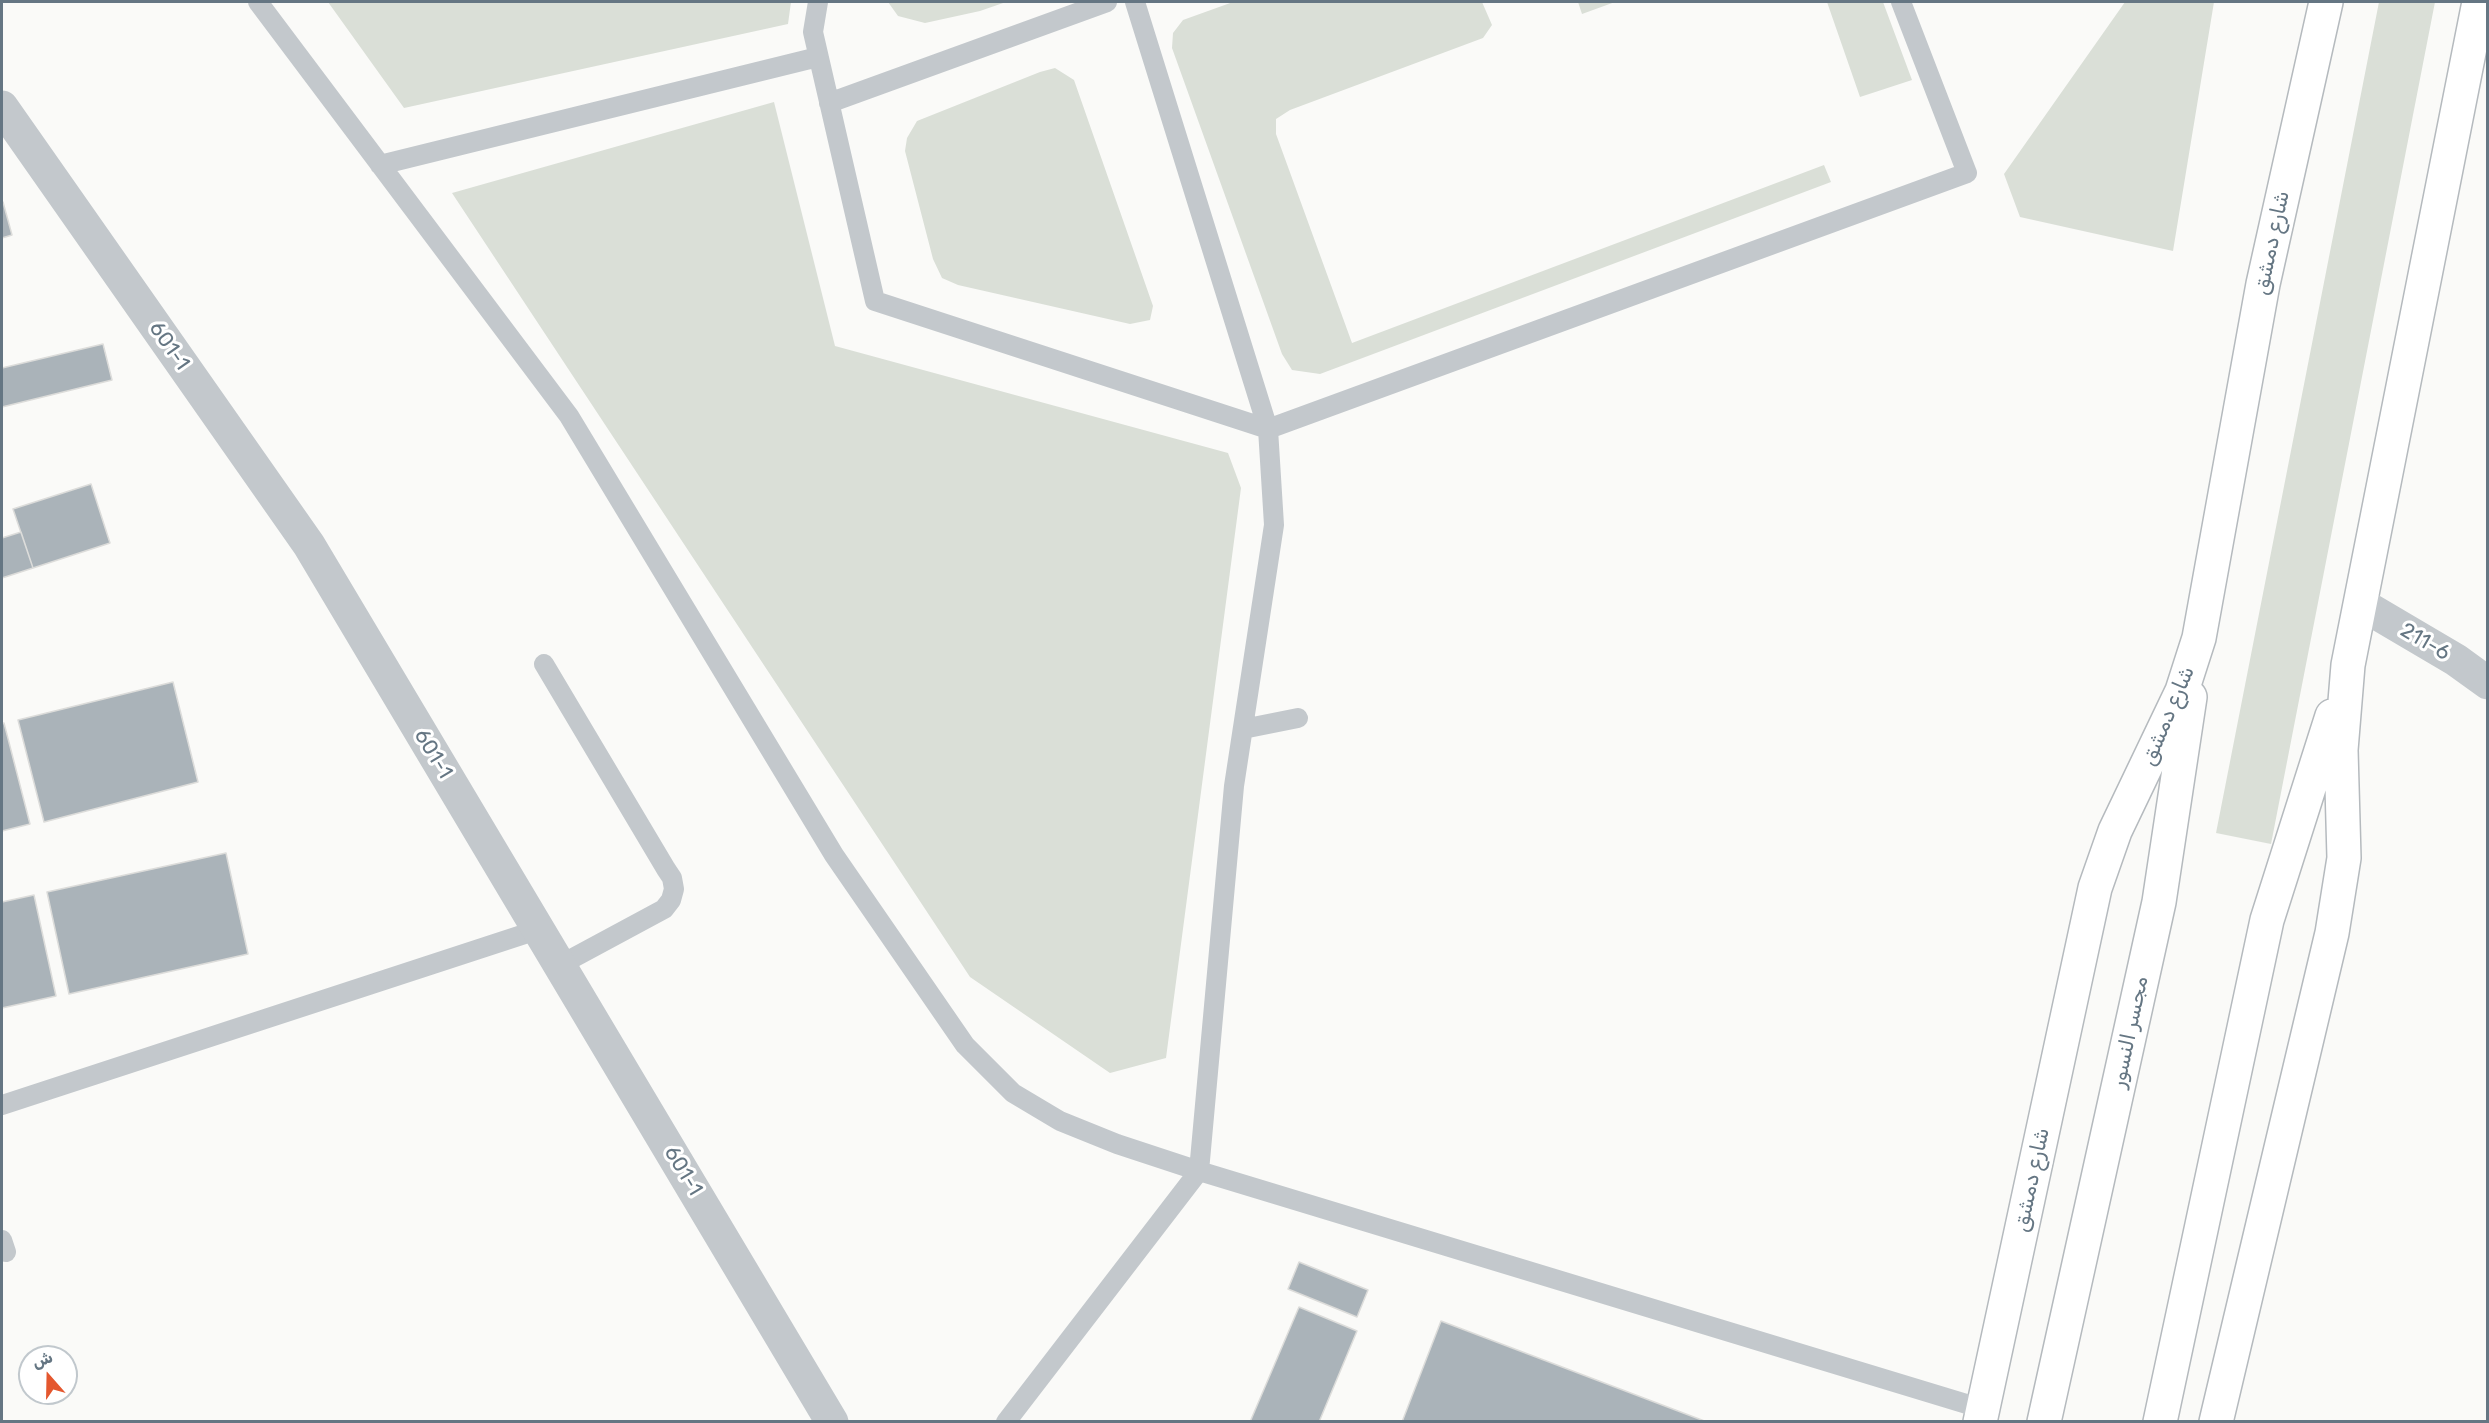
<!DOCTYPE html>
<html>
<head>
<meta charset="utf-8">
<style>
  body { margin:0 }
  #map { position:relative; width:2489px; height:1423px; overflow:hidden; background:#fafaf8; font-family:Rubik,"Noto Naskh Arabic",sans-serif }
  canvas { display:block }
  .frame { position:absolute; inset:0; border:3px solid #657683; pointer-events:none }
  .north { position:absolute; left:18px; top:1345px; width:60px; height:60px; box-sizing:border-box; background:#fff; border:2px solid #c1c8cd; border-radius:50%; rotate:340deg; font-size:16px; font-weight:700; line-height:24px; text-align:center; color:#657683 }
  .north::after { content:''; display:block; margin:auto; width:21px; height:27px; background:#e4572e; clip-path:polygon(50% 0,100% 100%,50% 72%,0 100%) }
</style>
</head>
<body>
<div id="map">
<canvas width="2489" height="1423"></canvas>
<div class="frame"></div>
<div class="north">ش</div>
</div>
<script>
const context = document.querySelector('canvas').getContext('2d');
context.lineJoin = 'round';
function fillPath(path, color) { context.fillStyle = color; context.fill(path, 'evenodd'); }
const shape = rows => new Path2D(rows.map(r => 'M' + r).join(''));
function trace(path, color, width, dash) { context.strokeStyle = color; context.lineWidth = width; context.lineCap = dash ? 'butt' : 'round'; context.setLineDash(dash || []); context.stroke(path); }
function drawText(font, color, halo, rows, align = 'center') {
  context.font = font + ' Rubik,"Noto Naskh Arabic",sans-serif'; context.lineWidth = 6; context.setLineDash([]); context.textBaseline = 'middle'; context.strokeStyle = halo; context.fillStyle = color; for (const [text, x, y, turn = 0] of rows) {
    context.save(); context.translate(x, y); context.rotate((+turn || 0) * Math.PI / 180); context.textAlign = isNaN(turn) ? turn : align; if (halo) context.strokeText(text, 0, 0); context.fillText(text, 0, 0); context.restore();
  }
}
fillPath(shape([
  [328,2,791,2,788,24,404,108],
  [888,2,1006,2,980,11,925,23,898,16],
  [1233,2,1482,2,1492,25,1483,38,1290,110,1276,119,1276,134,1352,343,1824,165,1831,182,1320,374,1292,370,1282,354,1172,48,1173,33,1183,20],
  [1578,2,1615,2,1582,14],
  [1827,2,1883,2,1912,80,1860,97],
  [2125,2,2214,2,2173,251,2020,217,2004,174],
  [2379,2,2435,2,2271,844,2216,833],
  [1055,68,1074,80,1153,306,1150,320,1130,324,958,285,942,278,933,259,905,151,907,138,917,121,1040,72],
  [774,102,835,346,1228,453,1241,488,1166,1058,1110,1073,970,977,452,193]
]), '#dadfd7');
const building = shape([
  [3,202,12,235,2,238,2,203,3,202],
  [103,344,112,380,2,407,2,368,103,344],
  [91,484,110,543,33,568,13,509,91,484],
  [21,532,33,568,2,578,2,538,21,532],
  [173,682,198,782,44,822,18,720,173,682],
  [4,723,30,824,2,831,2,724,4,723],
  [226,853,248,954,69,994,47,892,226,853],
  [34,895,56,996,2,1008,2,902,34,895],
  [1299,1262,1368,1290,1357,1317,1288,1289,1299,1262],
  [1299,1307,1357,1331,1319,1422,1250,1422,1299,1307],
  [1441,1321,1707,1422,1402,1422,1441,1321]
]);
fillPath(building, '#aab3b9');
trace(building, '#dcdcda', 1.5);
const primary = shape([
  [1980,1422,2095,888,2115,831,2182,691,2199,638,2263,284,2326,2],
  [2044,1422,2159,902,2190,697],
  [2160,1422,2267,920,2332,716],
  [2216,1422,2332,933,2344,858,2341,750,2348,665,2479,2]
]);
trace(primary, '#b5babe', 36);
trace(shape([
  [258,2,569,416,834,855,965,1045,1013,1093,1060,1121,1117,1144,1199,1171,1983,1409],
  [818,2,813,32,875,301,1268,429,1967,173,1901,2],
  [829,103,1107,2],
  [380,165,818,57],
  [544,664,666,869,672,878,674,889,671,900,664,909,560,965],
  [1243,729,1298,718],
  [2,1105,537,930],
  [2,1240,6,1252],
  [1006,1422,1199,1171,1234,786,1274,525,1268,429,1135,2]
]), '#c3c8cc', 20);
trace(shape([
  [2,107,309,545,832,1422],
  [2361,604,2456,660,2488,683]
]), '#c3c8cc', 33);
trace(primary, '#fff', 33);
drawText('21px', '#657683', '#fff', [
  ["شارع دمشق",2272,243,-78],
  ["601-1",169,346,55],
  ["211-6",2425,642,30],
  ["شارع دمشق",2168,716,-67],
  ["601-1",433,754,59],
  ["مجسر النسور",2130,1032,-78],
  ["601-1",683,1171,59],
  ["شارع دمشق",2032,1180,-78]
]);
</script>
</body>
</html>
